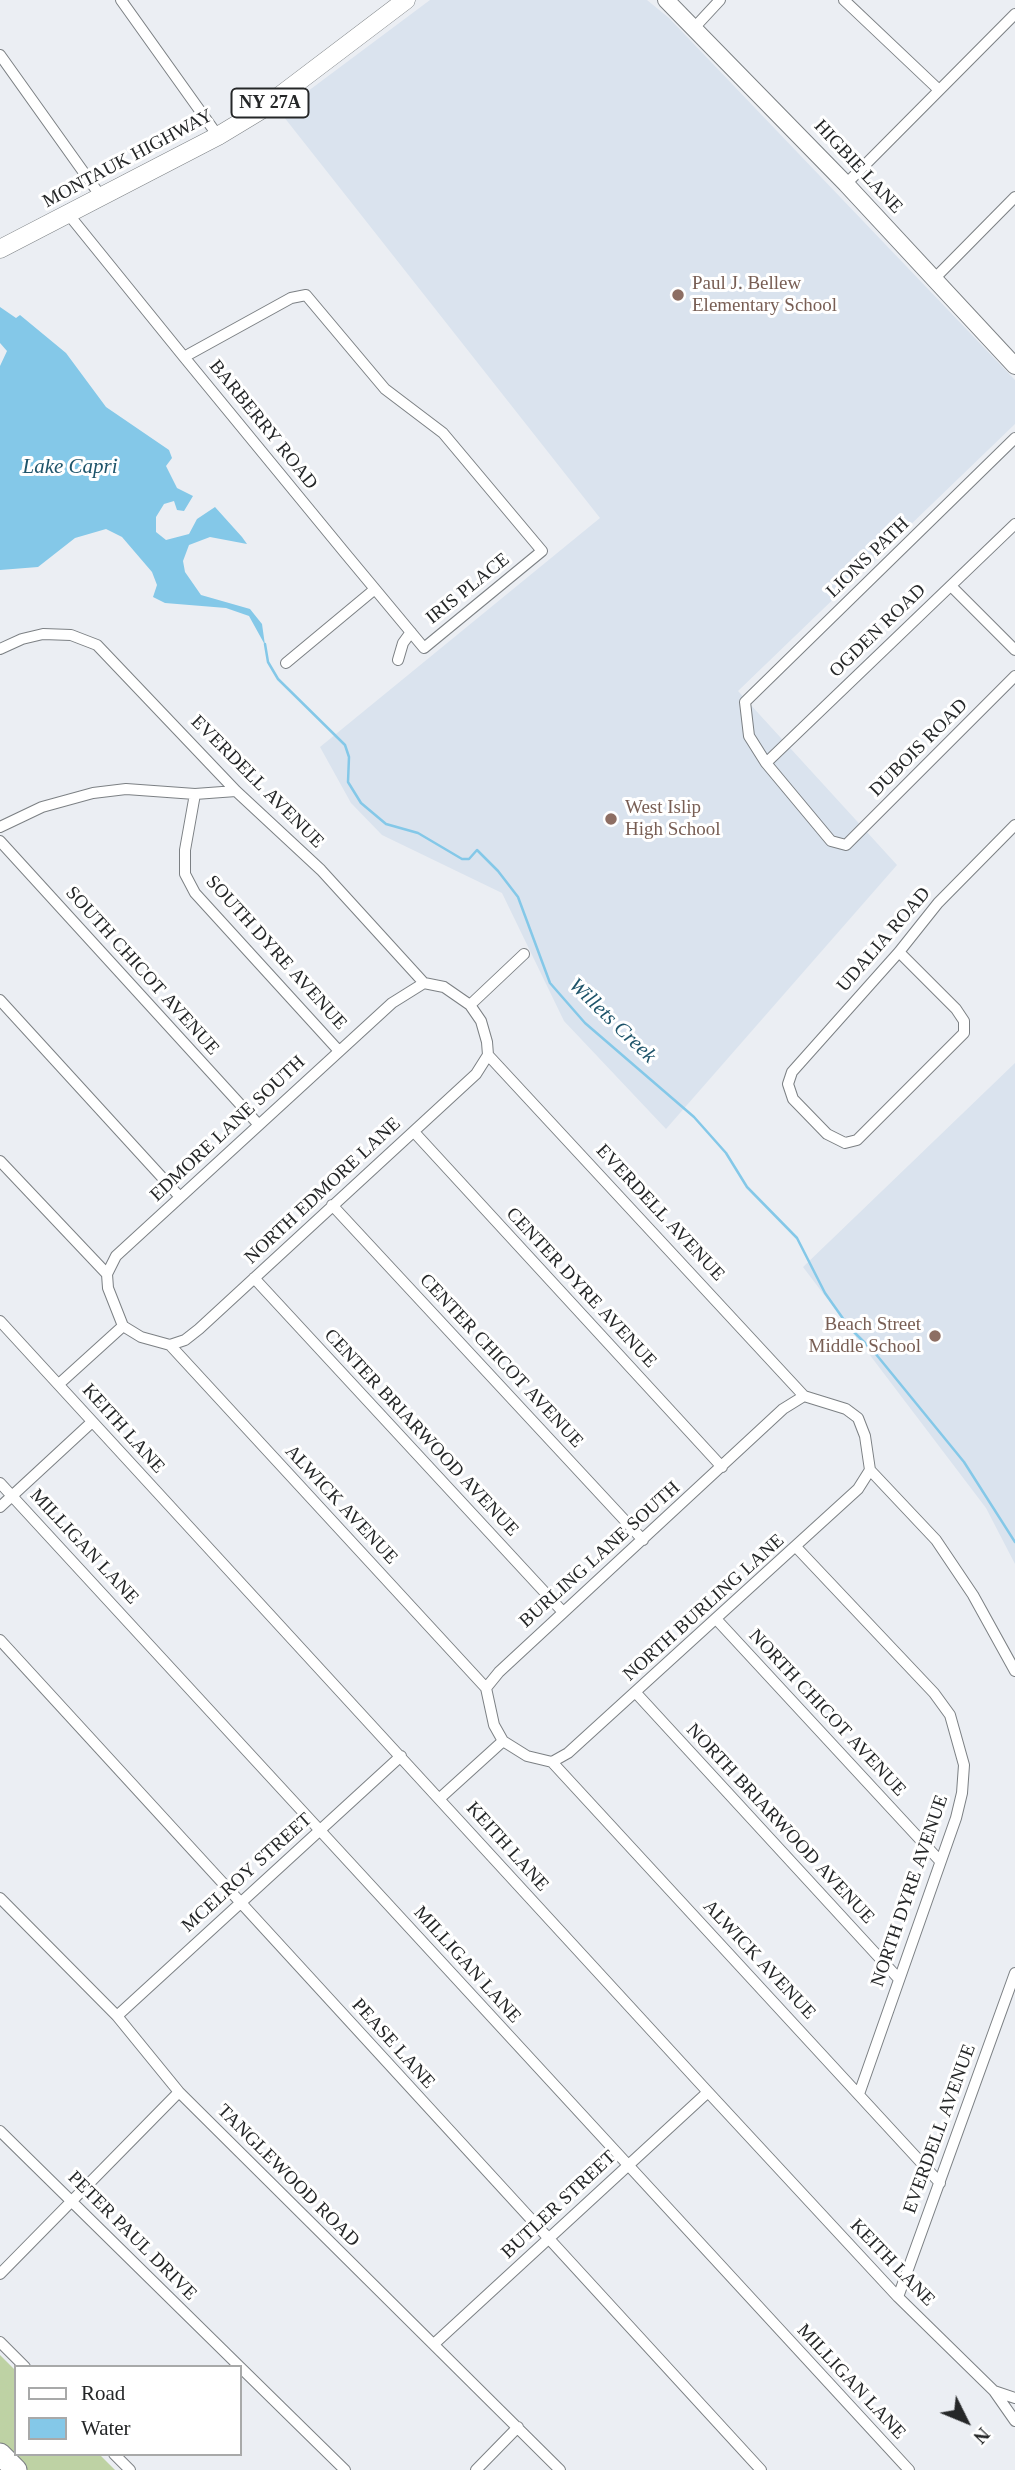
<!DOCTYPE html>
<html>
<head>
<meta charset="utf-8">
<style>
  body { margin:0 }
  #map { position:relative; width:1015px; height:2470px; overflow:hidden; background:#ebeef3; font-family:"Times New Roman",serif }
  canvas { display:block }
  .legend { position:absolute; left:14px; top:2365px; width:228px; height:91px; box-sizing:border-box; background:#fff; border:2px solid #a8a9a9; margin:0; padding:9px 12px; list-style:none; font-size:21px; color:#252728 }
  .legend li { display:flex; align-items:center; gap:14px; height:35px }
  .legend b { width:35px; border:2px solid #a8a9a9 }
  .north { position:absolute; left:931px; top:2386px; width:70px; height:70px; -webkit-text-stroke:5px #fff; paint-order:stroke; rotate:133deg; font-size:19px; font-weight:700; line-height:28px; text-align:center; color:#252728 }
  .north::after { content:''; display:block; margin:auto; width:24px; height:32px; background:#252728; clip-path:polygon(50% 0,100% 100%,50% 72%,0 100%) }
</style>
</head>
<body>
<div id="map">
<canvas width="1015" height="2470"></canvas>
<ul class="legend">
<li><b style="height:9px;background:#fff"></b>Road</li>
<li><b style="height:19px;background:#84c8e8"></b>Water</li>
</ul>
<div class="north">N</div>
</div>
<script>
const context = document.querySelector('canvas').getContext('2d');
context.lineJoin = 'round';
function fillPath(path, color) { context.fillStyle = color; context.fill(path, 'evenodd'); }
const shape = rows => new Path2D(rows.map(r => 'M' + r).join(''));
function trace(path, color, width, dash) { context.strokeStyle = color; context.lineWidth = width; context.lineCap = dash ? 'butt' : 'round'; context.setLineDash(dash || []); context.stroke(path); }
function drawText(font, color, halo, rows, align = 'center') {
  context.font = font + ' "Times New Roman",serif'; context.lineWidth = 6; context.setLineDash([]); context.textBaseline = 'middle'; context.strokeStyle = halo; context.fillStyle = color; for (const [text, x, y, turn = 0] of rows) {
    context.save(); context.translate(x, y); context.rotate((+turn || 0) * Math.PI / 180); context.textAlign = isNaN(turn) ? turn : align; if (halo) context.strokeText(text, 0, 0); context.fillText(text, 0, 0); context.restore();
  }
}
fillPath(shape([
  [430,0,647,0,669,18,1015,380,1015,424,738,691,897,865,666,1129,564,1021,502,893,382,835,351,803,320,747,600,518,280,112],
  [1015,1063,1015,1564,986,1508,803,1267]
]), '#dae3ee');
fillPath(shape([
  [0,2355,16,2371,16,2454,99,2454,115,2470,24,2470,0,2446]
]), '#bed2a4');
fillPath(shape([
  [0,307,16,318,20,315,66,353,106,407,169,450,172,458,166,466,177,488,193,496,184,511,177,510,174,501,164,504,156,517,156,532,166,540,189,534,197,519,215,507,242,537,247,544,210,537,189,545,183,561,185,572,201,595,250,609,262,624,265,645,249,616,226,608,165,603,153,597,157,585,152,572,122,537,106,529,75,538,38,567,0,570,0,366,7,351,0,343]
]), '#84c8e8');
trace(shape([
  [265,644,268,662,278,679,345,745,349,757,348,782,361,803,386,824,418,833,462,859,469,859,477,850,498,871,518,897,550,983,585,1023,694,1117,726,1153,747,1187,797,1238,825,1293,849,1327,875,1353,964,1462,1015,1542]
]), '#84c8e8', 2.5);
const minor = shape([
  [121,0,218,136],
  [844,0,939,90],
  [694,28,720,0],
  [0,55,102,198],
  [846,184,1015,14],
  [69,215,184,357,345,553,424,648,542,551,443,433,385,389,306,295,291,298,184,357],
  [934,279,1015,197],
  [1015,438,745,702,749,736,766,763,831,841,846,845,1015,676],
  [951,586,1015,650],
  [0,649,22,639,43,634,71,635,97,645,236,791,321,870,424,983,444,987,470,1005,481,1021,487,1042,488,1055,476,1074,199,1329,185,1340,170,1345,141,1337,123,1326],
  [398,660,403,643,411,632],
  [286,663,375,589],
  [766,763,1015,524],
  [195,794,185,850,185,874,195,893,339,1051],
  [0,827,42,807,93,793,126,789,195,794,236,791],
  [0,841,259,1125],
  [899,952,956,1009,964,1021,964,1033,857,1140,845,1143,827,1134,793,1099,788,1084,792,1072,899,952,938,903,1015,825],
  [0,1000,180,1197],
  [470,1005,524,954],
  [488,1055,804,1396],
  [414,1132,722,1467],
  [0,1161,107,1274],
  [332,1205,643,1540],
  [254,1278,563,1612],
  [0,1321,708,2092,898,2297,994,2391,1015,2421],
  [123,1326,108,1288,107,1274,116,1256,392,1003,424,983],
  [170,1345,486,1688],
  [59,1384,123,1326],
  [804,1396,846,1409,858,1418,865,1436,870,1470,858,1489,568,1753,552,1762,527,1756,503,1741,494,1725,486,1688,499,1672,783,1409,804,1396],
  [870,1470,936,1540,973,1595,1015,1671],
  [0,1483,909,2470],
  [0,1507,92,1422],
  [796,1547,934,1693,950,1715,964,1765,962,1793,956,1818,859,2094],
  [717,1620,940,1861],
  [0,1640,761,2470],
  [636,1693,898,1978],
  [552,1762,940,2183],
  [439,1799,503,1741],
  [0,1898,117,2016,179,2092,560,2470],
  [117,2016,401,1756],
  [0,2131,240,2367],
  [0,2274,179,2092],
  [898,2297,1015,1973],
  [0,2342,25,2367],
  [434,2344,708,2092],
  [240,2367,345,2470],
  [994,2391,1015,2398],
  [114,2454,130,2470],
  [476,2470,518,2427]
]);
const secondary = shape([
  [666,0,846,184,1015,366]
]);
const primary = shape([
  [0,249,218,136,261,110,406,0]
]);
const motorway = shape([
  [0,2454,16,2470]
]);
trace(minor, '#7c8084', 12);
trace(secondary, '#7c8084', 18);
trace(primary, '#7c8084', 19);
trace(motorway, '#7c8084', 23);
trace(minor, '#fff', 10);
trace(secondary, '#fff', 16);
trace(primary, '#fff', 18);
trace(motorway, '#fff', 21);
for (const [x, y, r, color] of [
  [678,295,7,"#8d6e63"],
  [611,819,7,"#8d6e63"],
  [935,1336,7,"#8d6e63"]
]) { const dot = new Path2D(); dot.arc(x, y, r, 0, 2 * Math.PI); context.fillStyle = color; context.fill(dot); trace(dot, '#fff', 2.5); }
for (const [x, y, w] of [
  [270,103,77]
]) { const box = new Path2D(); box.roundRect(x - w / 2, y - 14.5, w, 29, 5); context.fillStyle = '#fff'; context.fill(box); trace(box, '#252728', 2); }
drawText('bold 18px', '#252728', null, [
  ["NY 27A",270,103]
]);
drawText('19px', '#252728', '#fff', [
  ["MONTAUK HIGHWAY",128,159,-28],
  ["HIGBIE LANE",858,167,47],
  ["BARBERRY ROAD",263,425,51],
  ["LIONS PATH",868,558,-44],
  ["IRIS PLACE",468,589,-39],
  ["OGDEN ROAD",878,631,-44],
  ["DUBOIS ROAD",919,748,-45],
  ["EVERDELL AVENUE",257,782,45],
  ["UDALIA ROAD",884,940,-49],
  ["SOUTH DYRE AVENUE",276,953,48],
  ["SOUTH CHICOT AVENUE",142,971,48],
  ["EDMORE LANE SOUTH",228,1129,-43],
  ["NORTH EDMORE LANE",323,1191,-43],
  ["EVERDELL AVENUE",660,1213,47],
  ["CENTER DYRE AVENUE",581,1288,47],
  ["CENTER CHICOT AVENUE",501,1361,47],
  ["KEITH LANE",123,1429,48],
  ["CENTER BRIARWOOD AVENUE",421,1433,47],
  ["ALWICK AVENUE",341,1505,47],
  ["MILLIGAN LANE",84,1547,47],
  ["BURLING LANE SOUTH",600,1555,-42],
  ["NORTH BURLING LANE",704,1608,-42],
  ["NORTH CHICOT AVENUE",827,1713,47],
  ["NORTH BRIARWOOD AVENUE",780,1824,47],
  ["KEITH LANE",507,1847,48],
  ["MCELROY STREET",247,1873,-42],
  ["NORTH DYRE AVENUE",910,1891,-71],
  ["ALWICK AVENUE",759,1960,47],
  ["MILLIGAN LANE",467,1965,48],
  ["PEASE LANE",393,2044,48],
  ["EVERDELL AVENUE",940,2129,-70],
  ["TANGLEWOOD ROAD",288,2176,45],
  ["BUTLER STREET",559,2205,-43],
  ["PETER PAUL DRIVE",132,2236,45],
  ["KEITH LANE",892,2263,46],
  ["MILLIGAN LANE",851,2382,47]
]);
drawText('19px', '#785e54', '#fff', [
  ["Paul J. Bellew",692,284],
  ["Elementary School",692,306],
  ["West Islip",625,808],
  ["High School",625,830],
  ["Beach Street",921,1325,"right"],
  ["Middle School",921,1347,"right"]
], 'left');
drawText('italic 21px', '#1e546a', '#fff', [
  ["Lake Capri",70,467],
  ["Willets Creek",612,1021,44]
]);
</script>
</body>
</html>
